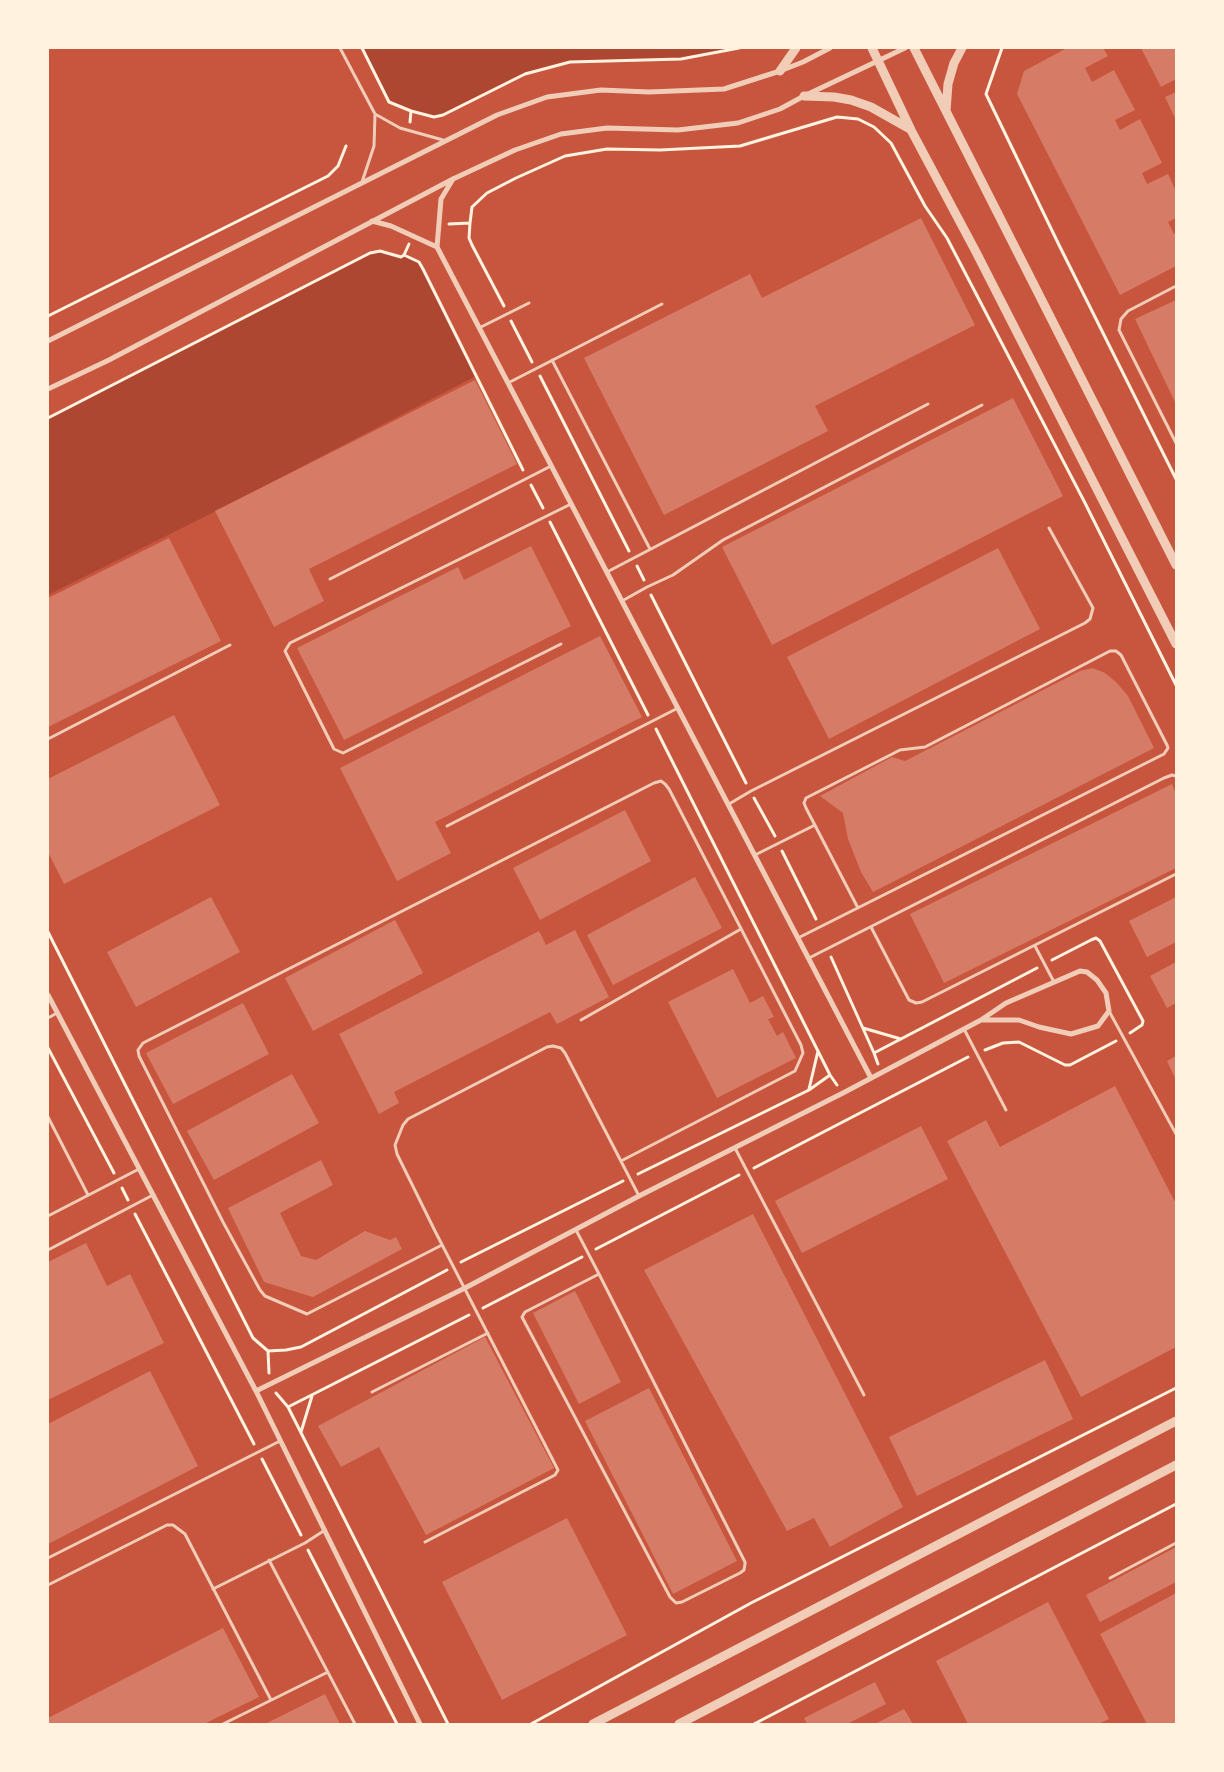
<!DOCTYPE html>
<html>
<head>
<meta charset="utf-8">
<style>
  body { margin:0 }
  #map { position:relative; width:1224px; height:1772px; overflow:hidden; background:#c8553d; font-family:Helvetica,sans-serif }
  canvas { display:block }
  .frame { position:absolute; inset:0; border:49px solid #fff3e0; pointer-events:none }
</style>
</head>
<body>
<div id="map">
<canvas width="1224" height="1772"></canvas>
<div class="frame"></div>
</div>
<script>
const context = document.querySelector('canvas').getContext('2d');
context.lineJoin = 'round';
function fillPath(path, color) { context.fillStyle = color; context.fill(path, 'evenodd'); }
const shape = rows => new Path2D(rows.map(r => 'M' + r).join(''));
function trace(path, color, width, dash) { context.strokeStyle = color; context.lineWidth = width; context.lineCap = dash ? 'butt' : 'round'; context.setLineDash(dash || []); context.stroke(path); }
fillPath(shape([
  [362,48,739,48,681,59,570,62,525,74,443,115,434,117,389,102],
  [377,251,401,257,404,255,419,262,476,376,230,504,48,595,48,418]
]), '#ae4732');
fillPath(shape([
  [1067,48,1103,48,1108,56,1085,68,1092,82,1114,70,1135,110,1115,120,1120,130,1140,119,1162,163,1142,173,1147,184,1168,174,1176,191,1176,218,1168,222,1174,234,1176,233,1176,266,1120,295,1017,94,1024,71],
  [1141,48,1176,48,1176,79,1161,87],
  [1176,92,1176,120,1165,97],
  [921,218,975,325,815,406,828,431,664,515,584,358,750,274,762,298],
  [1176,300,1176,404,1135,319],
  [475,380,517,464,309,569,324,601,274,627,215,511],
  [1013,398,1063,496,772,645,722,547],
  [169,538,221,641,48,727,48,598],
  [531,546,571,626,344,740,297,648,458,567,464,580],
  [998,548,1040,629,829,739,787,657],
  [600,636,642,717,435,822,451,853,397,881,340,768],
  [1093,668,1105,673,1116,682,1128,696,1154,748,873,892,861,872,848,839,843,813,820,796,892,757,905,761,1080,671],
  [174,715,220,805,64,884,48,852,48,779],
  [1172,784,1176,794,1176,868,944,983,910,914],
  [625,810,651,861,540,920,513,868],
  [695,877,722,928,613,985,587,935],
  [211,897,240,952,136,1007,107,952],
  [1176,897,1176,942,1147,957,1129,921],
  [395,920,423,973,313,1031,285,978],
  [575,930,609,997,557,1024,550,1012,394,1092,399,1103,379,1114,339,1034,539,931,546,945],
  [1176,962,1176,1003,1167,1008,1150,976],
  [733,969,750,1003,763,996,774,1017,768,1019,777,1036,783,1032,796,1058,717,1098,668,1002],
  [243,1003,269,1054,173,1104,146,1053],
  [1176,1056,1176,1080,1167,1061],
  [292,1074,319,1123,214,1180,187,1131],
  [1115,1086,1176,1204,1176,1347,1081,1397,947,1141,986,1120,1000,1147],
  [921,1126,948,1179,802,1253,775,1201],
  [321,1160,333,1185,280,1213,301,1256,316,1260,365,1231,390,1240,396,1237,402,1249,313,1297,264,1282,228,1208],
  [753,1214,903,1507,830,1547,814,1518,787,1531,644,1270],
  [86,1243,107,1286,130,1274,164,1343,48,1400,48,1262],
  [575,1291,621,1382,579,1404,533,1313],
  [485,1337,554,1468,426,1535,379,1447,341,1467,318,1426],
  [1045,1360,1073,1419,917,1496,889,1437],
  [150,1371,198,1466,48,1544,48,1424],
  [649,1388,737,1561,673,1594,585,1421],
  [567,1518,627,1635,502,1700,442,1582],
  [1176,1547,1176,1582,1100,1622,1086,1595],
  [1176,1593,1176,1724,1147,1724,1100,1634],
  [1048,1602,1109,1719,1098,1724,968,1724,936,1661],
  [223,1628,259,1697,204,1724,48,1724,48,1718],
  [875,1682,886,1704,847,1724,807,1724,804,1718],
  [325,1694,340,1724,265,1724],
  [904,1709,913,1724,875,1724]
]), '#d67c66');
trace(shape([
  [362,48,389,102,411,111],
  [1002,48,986,94,1059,245,1176,479],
  [410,122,411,111,434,117,443,115,525,74,570,62,681,59,739,48],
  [470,223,469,238,472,245,504,306],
  [449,224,470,223,472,207,487,193,516,178,565,156,607,149,660,150,740,146,837,117,858,119,874,127,891,143,925,206,947,238,1084,501,1176,685],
  [404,255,419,262,423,269,523,470],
  [48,316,328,176,338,166,346,146],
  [511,321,532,362],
  [540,376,629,551],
  [48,418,370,253,380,251,401,257,404,255,409,244],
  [531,485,543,508],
  [550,522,648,715],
  [637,566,644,580],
  [651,595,746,783],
  [656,729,830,1075,837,1085],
  [754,798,775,836],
  [782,851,816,919],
  [48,932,253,1338,268,1351,269,1373],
  [831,957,874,1053,1037,968],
  [1052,960,1091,940,1096,938,1100,941,1143,1021,1142,1025,1130,1033],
  [863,1028,901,1039],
  [48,1048,114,1173],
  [985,1050,1003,1043,1019,1042,1065,1065,1070,1065,1116,1041],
  [874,1053,878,1064],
  [809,1089,818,1051],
  [754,1168,968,1057],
  [638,1174,809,1090,830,1075],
  [122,1188,128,1200],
  [135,1214,254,1444],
  [596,1249,739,1175],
  [461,1262,623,1181],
  [483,1308,582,1257],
  [268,1351,286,1350,301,1347,447,1270],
  [276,1393,288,1407,448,1724],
  [288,1407,469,1315],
  [301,1432,312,1396],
  [262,1459,301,1535],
  [308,1550,397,1724],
  [531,1724,751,1603,1176,1388],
  [754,1724,1176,1504]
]), '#fff3e0', 3);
trace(shape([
  [340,48,375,114,374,146,362,182],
  [375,114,400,128,443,140],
  [1176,286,1128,311,1121,319,1119,330,1176,443],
  [479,328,529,303],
  [552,360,650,549],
  [508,383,662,304],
  [607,572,928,404],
  [330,579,551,466],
  [622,601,647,587,673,575,723,540,982,405],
  [561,644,343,753,334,749,285,651,290,643,571,504],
  [48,739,230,645],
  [729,804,751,791,1085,623,1090,619,1093,608,1049,528],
  [447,826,678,708],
  [755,855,815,825],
  [871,927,909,1000,916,1003,922,1002,1176,874],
  [798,938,1164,754,1168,748,1167,745,1121,655,1116,651,1110,651,925,747,900,750,806,798,804,803,806,808,858,908],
  [1035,946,1054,982],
  [809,958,1164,778,1172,775,1176,776],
  [1109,1011,1176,1134],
  [48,1018,57,1013],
  [581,1020,741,929],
  [964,1029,1006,1110],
  [48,1117,88,1195],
  [735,1148,864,1395],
  [48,1216,139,1169],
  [576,1230,599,1274,745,1562,745,1564,744,1570,740,1573,682,1602,676,1603,670,1597,522,1317,525,1312,599,1274],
  [442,1245,307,1314,265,1296,260,1290,223,1222,139,1056,138,1050,143,1043,654,783,661,781,665,784,669,789,801,1045,803,1053,795,1071,621,1161],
  [48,1250,153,1195],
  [372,1392,488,1333],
  [425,1542,555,1475,558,1470,435,1231,397,1154,395,1145,403,1125,408,1119,547,1047,553,1046,561,1048,565,1053,639,1196],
  [48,1558,280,1441],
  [269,1560,355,1724],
  [1110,1578,1176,1543],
  [48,1585,167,1525,173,1525,185,1534,271,1700],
  [213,1589,305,1543,325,1530],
  [223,1724,328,1672]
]), '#f1ccb7', 3);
trace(shape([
  [453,179,441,199,437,247,871,1078],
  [372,221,391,226,437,247],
  [48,341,497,115,547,97,601,90,649,92,724,89,780,71,803,62,830,48],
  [48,389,109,360,453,179,515,150,561,134,607,128,678,130,738,123,780,109,804,96,905,48],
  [48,995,256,1391,420,1724],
  [256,1391,465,1288,639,1196,843,1093,981,1020,1006,1003,1080,971,1087,972,1097,980,1106,993,1109,1011,1098,1026,1071,1034,1039,1027,1019,1020,981,1020]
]), '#f1ccb7', 5);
trace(shape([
  [872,48,911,130,976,252,1176,644],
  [914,48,1176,565],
  [780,71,796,48],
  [804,96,834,97,851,100,871,107,910,129],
  [946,111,948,84,954,63,962,48],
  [593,1724,1176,1421],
  [679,1724,1176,1465]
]), '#f1ccb7', 9);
</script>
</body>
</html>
